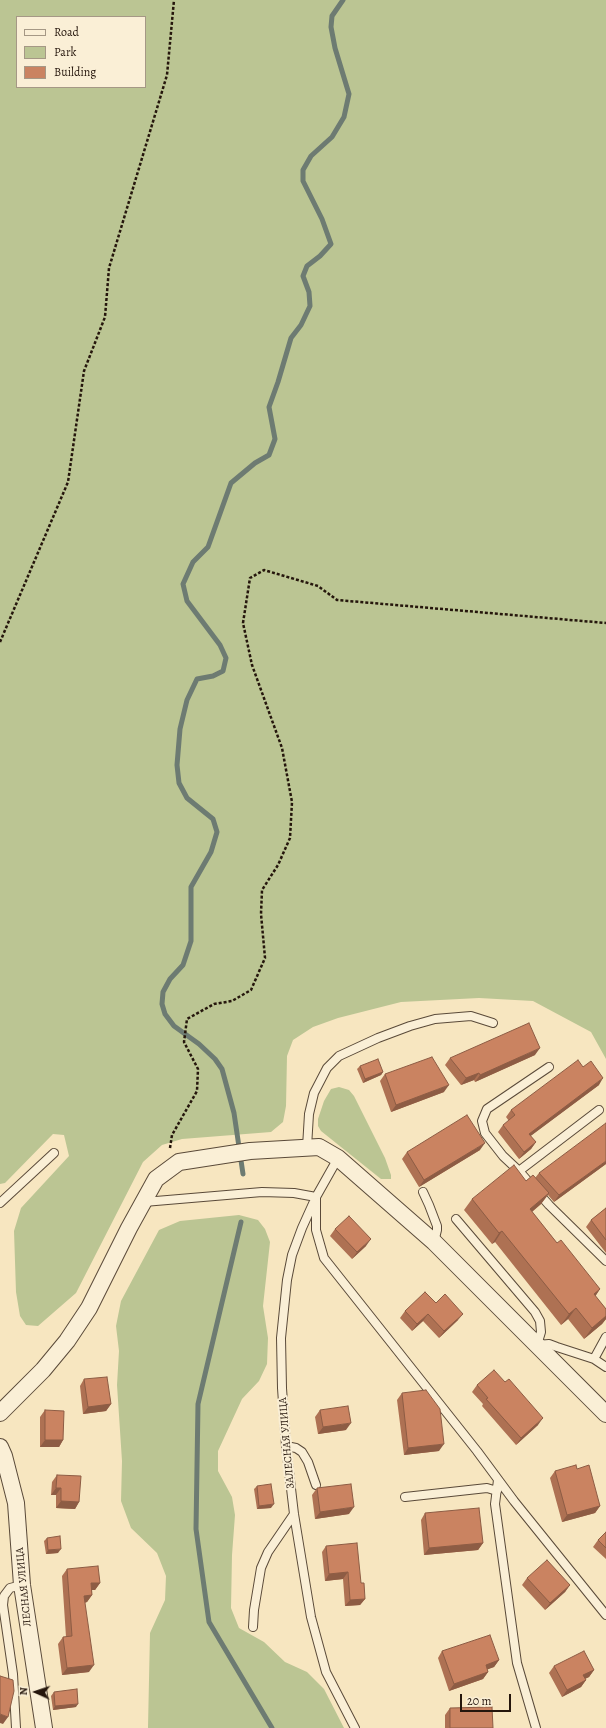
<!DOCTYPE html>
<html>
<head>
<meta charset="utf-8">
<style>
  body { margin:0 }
  #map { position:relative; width:606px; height:1728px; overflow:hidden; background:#f7e6c0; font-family:Alegreya,serif }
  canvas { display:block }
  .legend { position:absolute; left:16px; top:16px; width:130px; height:72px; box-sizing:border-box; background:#faefd6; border:1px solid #a59885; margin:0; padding:5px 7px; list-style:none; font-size:12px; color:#25160c }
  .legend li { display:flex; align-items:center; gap:8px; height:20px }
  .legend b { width:20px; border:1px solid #a59885 }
  .north { position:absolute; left:16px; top:1672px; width:40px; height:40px; -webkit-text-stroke:3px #faefd6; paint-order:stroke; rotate:273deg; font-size:11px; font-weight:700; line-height:16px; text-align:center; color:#25160c }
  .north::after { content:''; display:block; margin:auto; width:14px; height:18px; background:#25160c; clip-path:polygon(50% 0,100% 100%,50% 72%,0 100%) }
  .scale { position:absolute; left:460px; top:1694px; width:51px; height:18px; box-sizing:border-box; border:2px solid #25160c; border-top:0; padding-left:5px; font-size:12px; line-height:14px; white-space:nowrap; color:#25160c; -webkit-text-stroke:3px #faefd6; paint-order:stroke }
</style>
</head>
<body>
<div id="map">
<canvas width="606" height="1728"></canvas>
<ul class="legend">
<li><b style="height:5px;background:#faefd6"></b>Road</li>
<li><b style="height:11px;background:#bbc593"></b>Park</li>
<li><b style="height:11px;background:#ca8361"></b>Building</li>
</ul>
<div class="north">N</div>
<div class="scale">20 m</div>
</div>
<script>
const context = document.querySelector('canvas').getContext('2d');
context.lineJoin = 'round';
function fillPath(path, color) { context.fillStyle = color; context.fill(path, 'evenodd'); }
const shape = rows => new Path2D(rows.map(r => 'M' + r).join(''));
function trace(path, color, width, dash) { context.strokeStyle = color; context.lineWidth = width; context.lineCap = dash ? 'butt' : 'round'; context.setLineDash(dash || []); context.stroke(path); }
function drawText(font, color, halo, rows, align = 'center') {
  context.font = font + ' Alegreya,serif'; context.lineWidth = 4; context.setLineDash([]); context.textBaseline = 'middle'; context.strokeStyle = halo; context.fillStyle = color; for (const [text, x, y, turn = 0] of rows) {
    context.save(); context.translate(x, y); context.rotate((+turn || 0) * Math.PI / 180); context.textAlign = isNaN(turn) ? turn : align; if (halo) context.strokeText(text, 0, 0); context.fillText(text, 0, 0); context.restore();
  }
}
fillPath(shape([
  [0,0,606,0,606,1059,591,1032,533,1001,479,998,401,1002,338,1018,313,1027,293,1040,287,1056,286,1106,283,1122,271,1132,182,1139,162,1145,143,1162,76,1293,38,1326,26,1325,20,1316,16,1292,14,1231,21,1208,69,1156,64,1135,53,1134,5,1183,0,1184],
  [17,17,145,17,145,87,17,87],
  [339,1087,349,1090,354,1096,385,1158,391,1175,391,1179,381,1179,321,1131,318,1126,318,1119,324,1101,331,1089],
  [239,1215,258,1220,265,1229,270,1242,263,1306,268,1338,267,1364,259,1381,242,1399,218,1451,218,1471,232,1497,235,1515,232,1555,231,1608,239,1628,264,1642,285,1662,307,1672,324,1689,344,1728,148,1728,148,1727,150,1633,165,1600,166,1576,157,1553,131,1528,121,1501,122,1461,117,1385,119,1351,116,1326,121,1301,159,1230,180,1221]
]), '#bbc593');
trace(shape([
  [243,1174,234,1113,222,1069,215,1059,199,1044,174,1026,165,1014,162,1004,163,992,170,979,183,965,191,941,191,887,211,852,217,832,213,819,187,798,179,783,177,765,180,729,187,700,197,679,213,676,223,671,226,658,220,645,187,601,183,584,193,562,208,547,231,483,255,463,269,455,275,439,269,407,278,382,291,338,301,325,310,306,309,292,303,276,307,266,320,256,331,244,322,219,303,181,303,170,311,156,332,137,344,117,349,94,335,48,331,27,332,16,343,0],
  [241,1222,198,1404,196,1529,209,1622,272,1728]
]), '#6d7b72', 5);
const lane = shape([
  [549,1067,487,1109,482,1121,485,1133,503,1156,519,1171,549,1205,606,1261],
  [307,1147,309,1114,314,1093,327,1068,339,1056,378,1038,410,1026,435,1019,471,1016,493,1023],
  [338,1158,316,1197,302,1228,292,1255,287,1280,281,1338,282,1388,286,1446,294,1514,311,1617,326,1672,355,1728],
  [519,1171,599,1110],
  [423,1192,429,1205,437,1226,437,1230,434,1242],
  [144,1202,262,1192,294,1193,316,1197,316,1230,324,1258,477,1451,514,1501,606,1615],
  [0,1203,54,1153],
  [456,1219,535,1312,540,1321,541,1332,537,1345,549,1344,557,1347,594,1359,606,1367],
  [594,1359,606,1337],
  [286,1446,296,1448,302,1452,308,1462,316,1485],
  [498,1480,495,1504,517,1663,536,1728],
  [405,1497,487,1488,497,1491],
  [253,1627,254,1610,261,1568,268,1552,294,1514],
  [16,1728,13,1674,3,1605,4,1596,10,1588,22,1585]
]);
const street = shape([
  [0,1413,43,1370,67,1341,89,1308,129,1228,156,1179,179,1162,250,1151,319,1147,338,1158,434,1242,606,1414],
  [0,1447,4,1456,16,1503,22,1585,44,1728]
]);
trace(lane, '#5a4a39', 10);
trace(street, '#5a4a39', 18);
trace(shape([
  [0,642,68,482,84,371,105,317,109,268,167,75,174,0],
  [170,1148,172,1135,197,1091,198,1069,184,1042,187,1019,214,1004,232,1001,251,990,265,958,261,914,262,890,278,865,290,838,292,802,282,748,252,665,243,623,250,578,264,570,318,586,337,600,606,623]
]), '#25160c', 2.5, [3, 2]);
trace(lane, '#faefd6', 8);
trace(street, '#faefd6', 16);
fillPath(shape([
  [535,1055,475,1082,474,1080,461,1085,445,1065,450,1058],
  [360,1066,383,1072,381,1075,363,1083,357,1069],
  [583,1067,599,1085,530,1136,536,1142,531,1149,519,1159,498,1132,503,1125,509,1121,506,1117,511,1110],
  [385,1074,444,1092,391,1112,380,1081],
  [480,1150,419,1187,402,1159,407,1152],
  [606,1164,554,1202,548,1195,541,1204,532,1212,557,1243,600,1289,595,1296,606,1309,606,1319,602,1324,584,1339,568,1319,561,1325,495,1242,492,1244,464,1210,472,1199,535,1178,539,1173],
  [606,1208,606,1253,586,1227,591,1220],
  [335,1229,366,1246,352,1259,330,1236],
  [436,1303,458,1320,439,1338,423,1321,412,1331,400,1318,405,1311],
  [84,1379,111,1404,106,1411,83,1414,80,1386],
  [505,1382,538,1425,516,1445,482,1406,483,1404,472,1392,477,1385],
  [402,1393,439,1451,404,1455,397,1400],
  [45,1410,63,1440,59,1447,40,1447,40,1417],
  [320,1410,346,1430,318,1434,315,1417],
  [577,1469,600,1506,595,1513,562,1522,550,1478,555,1471],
  [57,1475,79,1502,75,1509,56,1508,56,1495,51,1495,52,1482],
  [257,1486,271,1508,257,1509,254,1489],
  [317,1488,349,1514,315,1519,312,1495],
  [425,1513,483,1543,478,1550,424,1555,421,1520],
  [606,1532,606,1559,593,1547,598,1540],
  [47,1538,58,1553,46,1554,44,1541],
  [326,1546,361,1583,365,1599,360,1605,345,1606,343,1579,325,1581,322,1552],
  [67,1569,100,1583,95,1590,92,1590,92,1595,87,1602,85,1603,89,1672,62,1675,58,1644,63,1637,66,1637,62,1576],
  [527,1578,570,1585,565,1592,545,1610,522,1585],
  [442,1651,499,1660,494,1667,487,1669,488,1672,483,1679,449,1691,438,1658],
  [554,1666,594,1670,589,1677,585,1679,586,1680,581,1687,562,1697,549,1673],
  [54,1692,76,1707,53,1710,51,1696],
  [450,1708,493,1728,445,1728,445,1715]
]), '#ae7153');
fillPath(shape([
  [540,1048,535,1055,475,1082,480,1075],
  [383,1072,381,1075,363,1083,365,1079],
  [479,1073,474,1080,461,1085,466,1078],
  [603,1078,599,1085,524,1141,529,1134],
  [449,1085,444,1092,391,1112,396,1105],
  [536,1142,531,1149,519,1159,524,1152],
  [485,1143,480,1150,419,1187,424,1180],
  [606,1161,606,1164,554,1202,559,1195],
  [549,1193,541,1204,522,1220,530,1209],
  [502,1231,495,1242,492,1244,499,1233],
  [371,1239,366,1246,352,1259,357,1252],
  [600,1289,593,1300,594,1294],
  [576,1308,568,1319,561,1325,569,1314],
  [428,1314,423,1321,412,1331,417,1324],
  [463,1314,458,1320,439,1338,444,1331],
  [606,1316,606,1319,602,1324,584,1339,592,1328],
  [111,1404,106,1411,83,1414,88,1407],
  [543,1418,538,1425,516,1445,521,1438],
  [351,1423,346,1430,318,1434,323,1427],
  [45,1440,63,1440,59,1447,40,1447],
  [444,1444,439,1451,404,1455,408,1448],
  [56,1488,61,1488,56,1495,51,1495],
  [61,1501,79,1502,75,1509,56,1508],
  [274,1504,271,1508,257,1509,259,1506],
  [600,1506,595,1513,562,1522,567,1515],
  [354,1507,349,1514,315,1519,320,1512],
  [483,1543,478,1550,424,1555,429,1548],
  [61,1549,58,1553,46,1554,48,1550],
  [348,1572,343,1579,325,1581,329,1574],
  [91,1583,100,1583,95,1590,86,1590],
  [570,1585,565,1592,545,1610,550,1603],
  [92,1595,87,1602,79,1603,84,1596],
  [365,1599,360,1605,345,1606,350,1600],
  [499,1660,494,1667,481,1672,486,1665],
  [94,1665,89,1672,62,1675,67,1668],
  [594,1670,589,1677,578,1682,583,1675],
  [488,1672,483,1679,449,1691,454,1684],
  [586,1680,581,1687,562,1697,567,1690],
  [78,1704,76,1707,53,1710,55,1706],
  [0,1714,8,1717,3,1724,0,1723]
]), '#8d5c44');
const building = shape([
  [529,1023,540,1048,480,1075,479,1073,466,1078,450,1058,529,1023],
  [432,1057,449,1085,396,1105,385,1074,432,1057],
  [378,1059,383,1072,365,1079,360,1066,378,1059],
  [578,1060,583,1067,591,1061,603,1078,529,1134,536,1142,524,1152,503,1125,515,1115,511,1110,578,1060],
  [467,1115,485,1143,424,1180,407,1152,467,1115],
  [606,1123,606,1161,559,1195,539,1173,606,1123],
  [514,1165,526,1181,533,1175,549,1193,530,1209,557,1243,561,1240,600,1289,594,1294,606,1309,606,1316,592,1328,576,1308,569,1314,502,1231,499,1233,472,1199,514,1165],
  [606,1208,606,1240,591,1220,606,1208],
  [349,1216,371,1239,357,1252,335,1229,349,1216],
  [425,1292,436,1303,445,1294,463,1314,444,1331,428,1314,417,1324,405,1311,425,1292],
  [494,1370,505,1382,509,1379,543,1418,521,1438,486,1399,488,1398,477,1385,494,1370],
  [107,1377,111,1404,88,1407,84,1379,107,1377],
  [426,1390,440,1409,444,1444,408,1448,402,1393,426,1390],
  [348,1406,351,1423,323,1427,320,1410,348,1406],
  [45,1410,64,1411,63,1440,45,1440,45,1410],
  [576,1465,577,1469,589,1465,600,1506,567,1515,555,1471,576,1465],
  [57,1475,81,1476,79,1502,61,1501,61,1488,56,1488,57,1475],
  [271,1484,274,1504,259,1506,257,1486,271,1484],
  [351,1484,354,1507,320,1512,317,1488,351,1484],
  [479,1508,483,1543,429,1548,425,1513,479,1508],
  [606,1532,606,1548,598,1540,606,1532],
  [60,1536,61,1549,48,1550,47,1538,60,1536],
  [357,1543,361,1583,364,1583,365,1599,350,1600,348,1572,329,1574,326,1546,357,1543],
  [547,1560,570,1585,550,1603,527,1578,547,1560],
  [98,1566,100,1583,91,1583,92,1595,84,1596,94,1665,67,1668,63,1637,72,1636,67,1569,98,1566],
  [490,1635,499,1660,486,1665,488,1672,454,1684,442,1651,490,1635],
  [584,1651,594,1670,583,1675,586,1680,567,1690,554,1666,584,1651],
  [0,1676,13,1680,14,1691,8,1717,0,1714,0,1676],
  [77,1689,78,1704,55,1706,54,1692,77,1689],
  [492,1707,493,1728,450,1728,450,1708,492,1707]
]);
fillPath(building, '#ca8361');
trace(building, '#8d5c44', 1);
drawText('11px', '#25160c', '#faefd6', [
  ["ЗАЛЕСНАЯ УЛИЦА",287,1443,-95],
  ["ЛЕСНАЯ УЛИЦА",24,1587,-96]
]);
</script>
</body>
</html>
